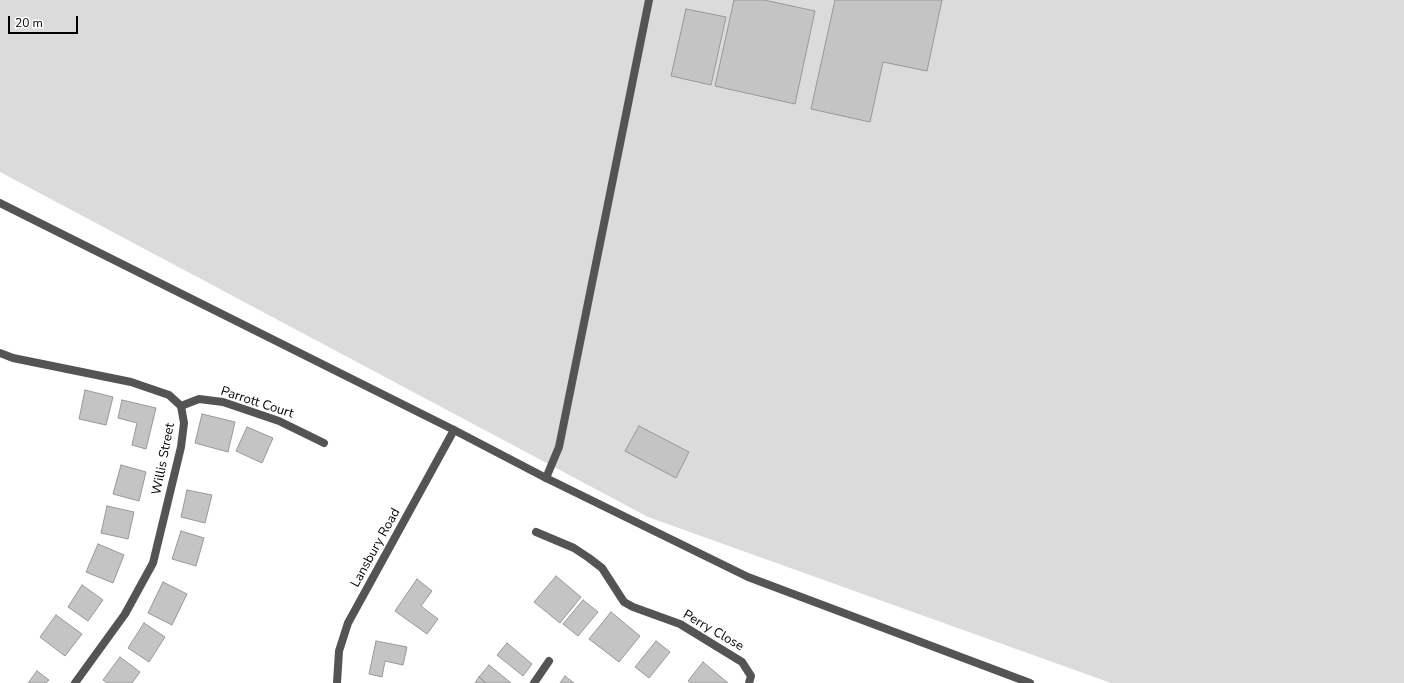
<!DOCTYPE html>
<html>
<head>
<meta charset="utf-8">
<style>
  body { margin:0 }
  #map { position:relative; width:1404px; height:683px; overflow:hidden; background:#fff; font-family:"Nunito Sans",sans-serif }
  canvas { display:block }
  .scale { position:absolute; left:8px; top:16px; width:70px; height:18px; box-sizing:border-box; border:2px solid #000; border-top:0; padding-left:5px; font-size:12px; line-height:14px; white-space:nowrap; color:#000; -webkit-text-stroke:3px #fff; paint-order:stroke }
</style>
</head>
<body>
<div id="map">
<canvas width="1404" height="683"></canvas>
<div class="scale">20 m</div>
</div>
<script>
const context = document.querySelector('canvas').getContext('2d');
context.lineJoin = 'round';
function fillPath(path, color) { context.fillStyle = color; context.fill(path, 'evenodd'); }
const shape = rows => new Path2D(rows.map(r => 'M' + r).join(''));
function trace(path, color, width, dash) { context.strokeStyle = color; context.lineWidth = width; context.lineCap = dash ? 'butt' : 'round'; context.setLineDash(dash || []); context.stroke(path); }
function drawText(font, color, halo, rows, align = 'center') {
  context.font = font + ' "Nunito Sans",sans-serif'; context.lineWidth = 3; context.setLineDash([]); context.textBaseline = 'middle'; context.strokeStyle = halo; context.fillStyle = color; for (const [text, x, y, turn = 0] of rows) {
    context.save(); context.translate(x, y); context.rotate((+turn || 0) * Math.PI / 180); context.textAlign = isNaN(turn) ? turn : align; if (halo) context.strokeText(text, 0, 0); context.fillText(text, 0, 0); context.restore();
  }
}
fillPath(shape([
  [0,0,1404,0,1404,683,1111,683,648,517,0,172]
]), '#dbdbdb');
const building = shape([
  [734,0,764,0,815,11,795,104,715,86,734,0],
  [835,0,942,0,927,71,883,62,870,122,811,109,835,0],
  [686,9,726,17,711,85,671,76,686,9],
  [85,390,113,397,106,425,79,419,85,390],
  [122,400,156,408,146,449,132,445,137,423,118,418,122,400],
  [202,414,235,422,228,452,195,443,202,414],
  [639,426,689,452,676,478,625,451,639,426],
  [247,427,273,438,262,463,236,451,247,427],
  [121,465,146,472,139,501,113,494,121,465],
  [187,490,212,495,205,523,181,517,187,490],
  [107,506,134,512,128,539,101,533,107,506],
  [181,531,204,538,196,566,172,559,181,531],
  [98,544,124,555,113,583,86,572,98,544],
  [556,576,581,597,560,623,534,602,556,576],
  [417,579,432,591,421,606,438,619,427,634,395,611,417,579],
  [163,582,187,594,172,625,148,613,163,582],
  [82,585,103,600,88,621,68,607,82,585],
  [583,600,598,612,578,636,563,624,583,600],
  [611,612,640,636,619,662,589,639,611,612],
  [56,615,82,634,65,656,40,637,56,615],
  [144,623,165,637,149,662,128,648,144,623],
  [376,641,407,647,403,665,385,661,382,677,369,674,376,641],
  [656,641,670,652,649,678,635,667,656,641],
  [507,643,532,664,523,676,497,655,507,643],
  [120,657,140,672,132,683,107,683,103,680,120,657],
  [703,662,728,683,691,683,688,681,703,662],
  [489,665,511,683,486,683,479,677,489,665],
  [37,671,49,680,46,683,28,683,37,671],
  [565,676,574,683,560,683,565,676],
  [479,677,486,683,475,683,479,677]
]);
fillPath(building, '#c4c4c4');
trace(building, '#989898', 1);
trace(shape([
  [181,406,199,399,223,402,279,421,324,443],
  [534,683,549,661]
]), '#545454', 8);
trace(shape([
  [0,353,13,358,131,382,169,395,181,406,184,423,181,447,153,563,125,614,75,683],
  [546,478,559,447,649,0],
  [536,532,574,548,589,558,602,568,624,602,633,607,680,624,742,662,751,676,749,683],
  [337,683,339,651,348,623,454,430]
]), '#545454', 8);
trace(shape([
  [0,203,454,430,546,478,748,577,1030,683]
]), '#545454', 8);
drawText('13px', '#000', '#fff', [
  ["Parrott Court",257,403,18],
  ["Willis Street",164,459,-79],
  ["Lansbury Road",376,548,-61],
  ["Perry Close",713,631,30]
]);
</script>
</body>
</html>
